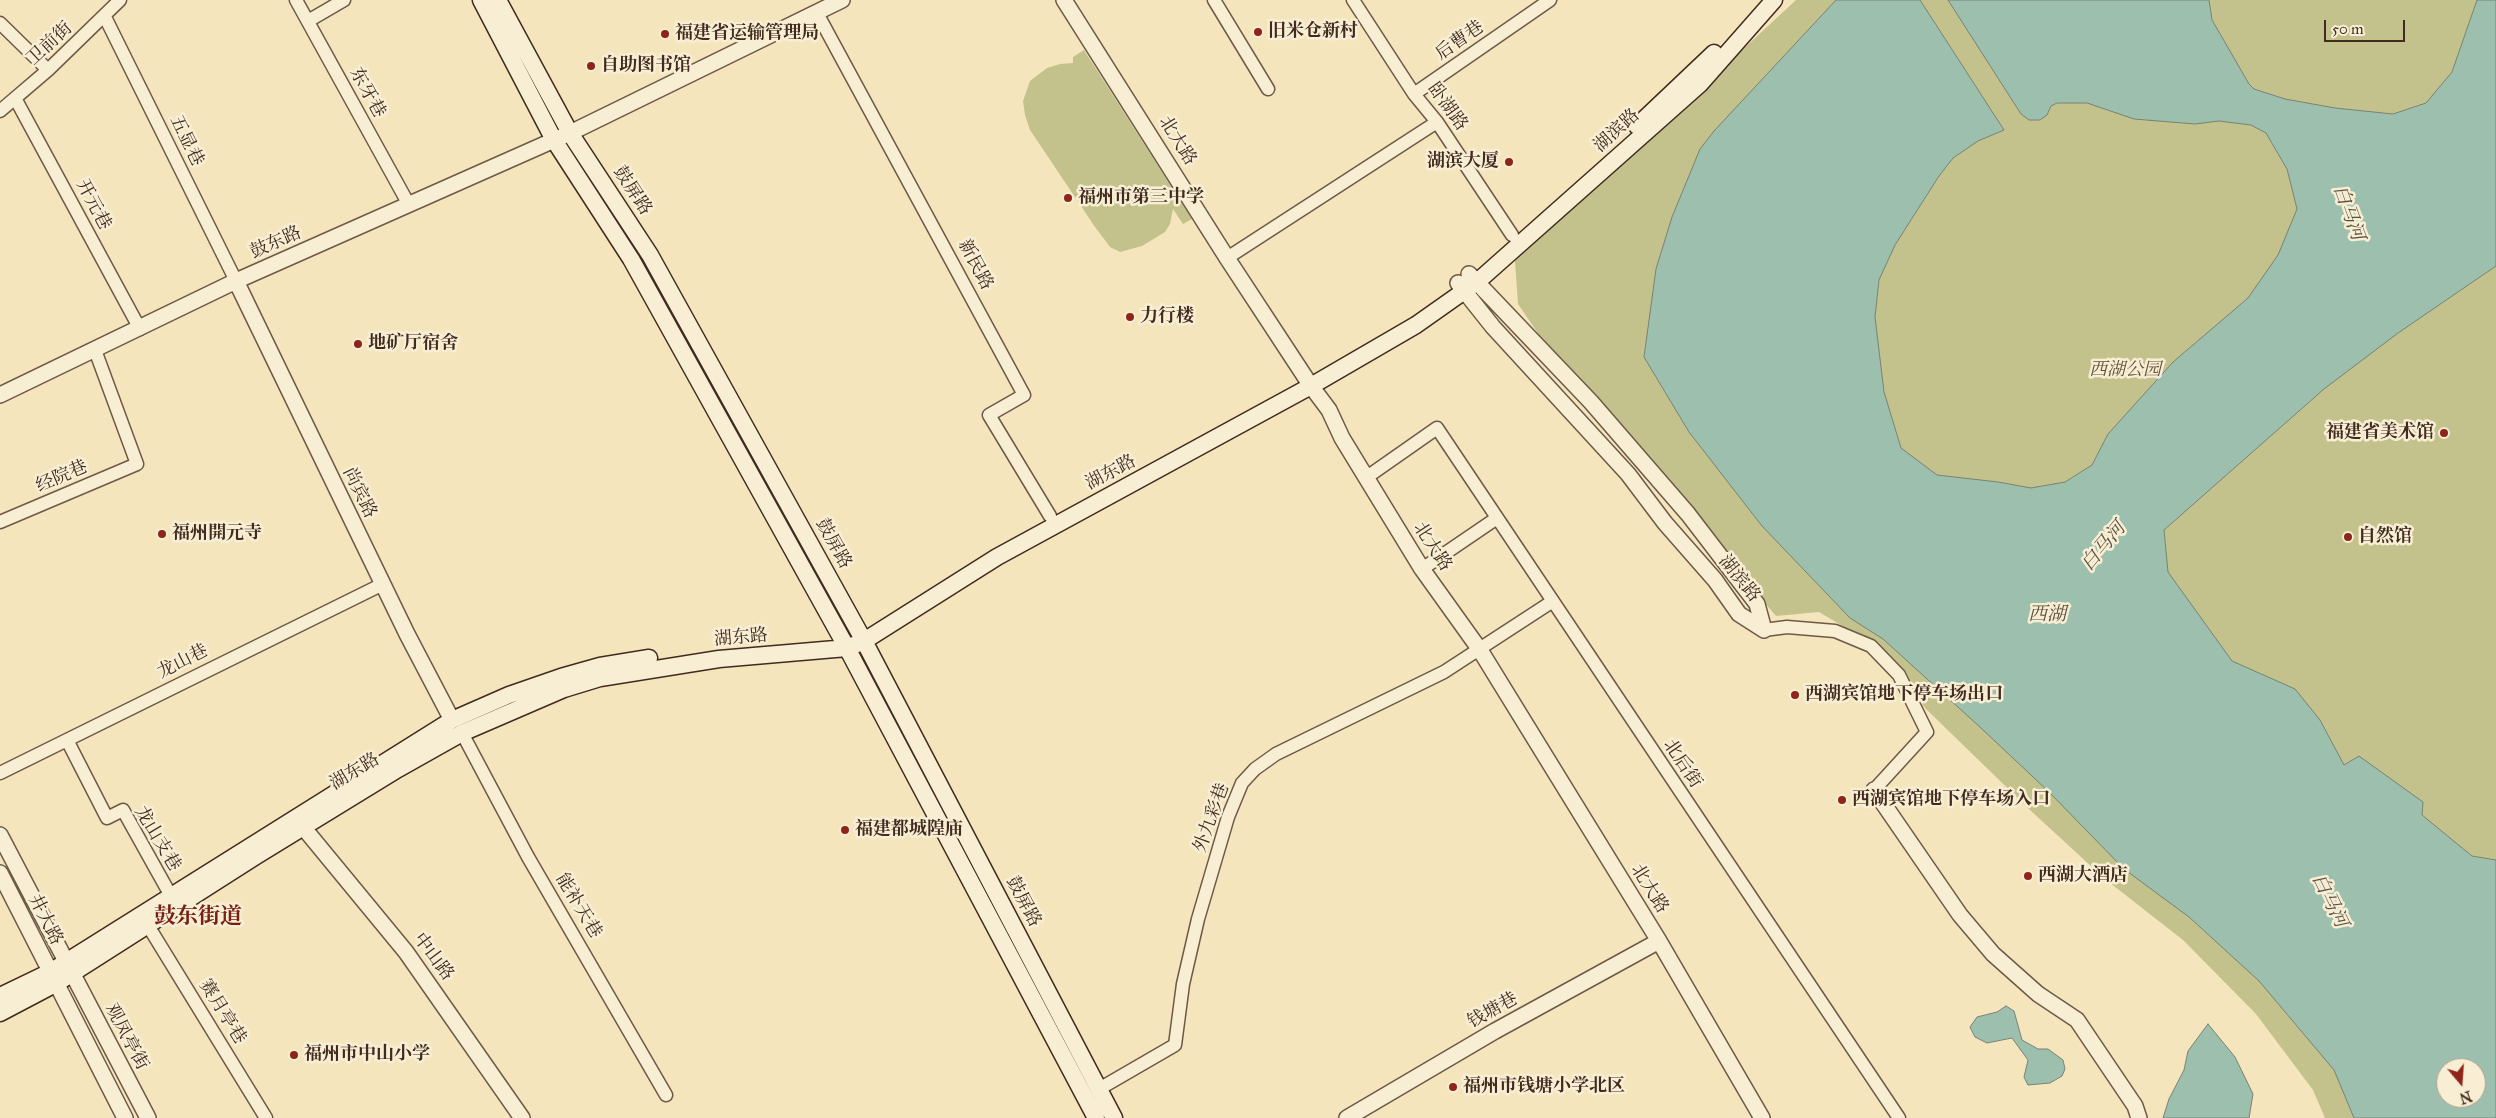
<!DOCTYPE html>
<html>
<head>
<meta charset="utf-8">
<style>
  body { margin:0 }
  #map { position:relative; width:2496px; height:1118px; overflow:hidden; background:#f5e5bd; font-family:"IM FELL Great Primer",serif }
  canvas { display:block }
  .north { position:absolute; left:2436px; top:1058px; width:50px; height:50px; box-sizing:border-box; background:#f8eed4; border:1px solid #afa08b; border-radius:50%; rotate:162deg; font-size:14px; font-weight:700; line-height:20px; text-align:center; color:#412a1e }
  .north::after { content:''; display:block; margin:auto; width:18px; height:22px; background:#8f2418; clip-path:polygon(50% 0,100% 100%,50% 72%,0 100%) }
  .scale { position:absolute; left:2324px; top:20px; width:81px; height:22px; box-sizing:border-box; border:2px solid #412a1e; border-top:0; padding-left:6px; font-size:15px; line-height:18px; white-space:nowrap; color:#412a1e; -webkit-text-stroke:4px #f8eed4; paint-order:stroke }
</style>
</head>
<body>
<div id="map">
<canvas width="2496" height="1118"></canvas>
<div class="north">N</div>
<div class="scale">50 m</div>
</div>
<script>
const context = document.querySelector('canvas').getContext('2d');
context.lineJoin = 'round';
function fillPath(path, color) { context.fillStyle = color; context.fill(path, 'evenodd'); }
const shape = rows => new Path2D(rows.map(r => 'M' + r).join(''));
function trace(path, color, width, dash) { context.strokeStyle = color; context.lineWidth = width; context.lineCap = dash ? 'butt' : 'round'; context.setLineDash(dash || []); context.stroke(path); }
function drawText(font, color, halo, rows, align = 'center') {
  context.font = font + ' "IM FELL Great Primer","Noto Serif SC",serif'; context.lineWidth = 5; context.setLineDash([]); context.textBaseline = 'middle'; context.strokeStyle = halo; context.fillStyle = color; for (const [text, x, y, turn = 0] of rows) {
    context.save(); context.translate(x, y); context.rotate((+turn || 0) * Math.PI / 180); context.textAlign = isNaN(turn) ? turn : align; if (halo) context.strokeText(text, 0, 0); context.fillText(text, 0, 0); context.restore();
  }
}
fillPath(shape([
  [1796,0,2496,0,2496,1118,2325,1118,2313,1090,2256,1014,2183,940,2105,879,2030,810,1925,708,1881,649,1819,612,1776,616,1546,345,1518,304,1515,261],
  [2446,1068,2476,1068,2476,1098,2446,1098],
  [1084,50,1192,219,1183,224,1173,209,1170,224,1165,232,1142,246,1120,252,1110,247,1095,227,1030,130,1025,115,1023,101,1030,81,1047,68,1060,64,1073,63,1073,57]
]), '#c3c28c');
const water = shape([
  [1836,0,1920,0,2004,130,1978,141,1953,158,1939,176,1895,245,1879,280,1875,317,1884,392,1901,448,1937,475,1998,482,2031,488,2065,482,2092,465,2108,434,2173,362,2248,298,2278,255,2297,209,2287,169,2266,133,2251,125,2219,121,2195,124,2134,119,2087,103,2057,103,2051,106,2047,115,2040,120,2029,120,2021,114,1948,0,2209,0,2212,20,2249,84,2254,89,2285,99,2335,108,2393,114,2426,103,2452,72,2477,0,2496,0,2496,266,2398,333,2324,389,2164,530,2168,572,2232,661,2295,689,2320,720,2344,765,2359,756,2423,802,2422,815,2472,856,2496,860,2496,1118,2354,1118,2334,1070,2259,981,2189,917,2124,869,2049,792,1981,728,1883,639,1850,618,1762,526,1689,432,1644,357,1656,269,1672,217,1700,149,1714,131,1836,0],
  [2446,1068,2476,1068,2476,1098,2446,1098,2446,1068],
  [2006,1006,2014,1011,2022,1040,2038,1049,2048,1049,2063,1060,2065,1069,2062,1076,2050,1083,2028,1085,2024,1077,2028,1060,2012,1038,1987,1043,1975,1037,1970,1027,1977,1017,1997,1012,2006,1006],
  [2208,1024,2235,1057,2253,1094,2249,1118,2163,1118,2169,1099,2184,1070,2188,1051,2208,1024]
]);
fillPath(water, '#9dbfad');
trace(water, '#788374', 1);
const minor = shape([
  [296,0,408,203],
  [1214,0,1268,89],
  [1353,0,1414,94,1437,122,1512,235],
  [817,13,1024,395,989,415,1050,516],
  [105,17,236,281],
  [308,21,344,0],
  [0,23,48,70],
  [1414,94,1550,0],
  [15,98,140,329],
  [0,111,48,70,120,0],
  [1227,258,1437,122],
  [1367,477,1437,428,1899,1118],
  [0,522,137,464,95,350],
  [1422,569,1497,518],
  [1764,630,1787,627,1835,631,1871,646,1899,675,1927,732,1874,790],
  [462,733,528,857,666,1095],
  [67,740,107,818,123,810,171,896],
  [0,773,383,584],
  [147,924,266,1118],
  [1099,1089,1175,1045,1183,984,1198,919,1228,817,1242,783,1255,769,1276,754,1444,672,1553,601]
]);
const tertiary = shape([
  [1064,0,1227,258,1311,386,1329,410,1342,438,1422,569,1480,650,1659,941,1762,1118],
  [1469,274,1591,402,1688,514,1757,604,1764,630],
  [236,281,407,634,452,720],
  [1458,283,1493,327,1628,474,1665,523,1715,580,1739,614,1764,630],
  [0,395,236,281,570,133,842,0],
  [1874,790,1960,915,1993,954,2038,994,2077,1020,2135,1106,2139,1118],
  [303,827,406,952,522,1118],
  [0,835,148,1118],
  [0,873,125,1118],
  [1347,1118,1495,1031,1659,941]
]);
const secondary = shape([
  [481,0,554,140,631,259,847,648,1096,1118],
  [498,0,570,133,650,255,864,641,1114,1118],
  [1637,126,1714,53],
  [0,996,50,972,452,720,509,695,561,677,600,666,649,658],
  [0,1013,57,983,256,856,398,769,462,733,564,689,600,678,719,659,847,648,864,641,997,557,1311,386,1416,325,1477,282,1700,84,1774,0]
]);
trace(minor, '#6e5946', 15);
trace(tertiary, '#6e5946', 18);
trace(secondary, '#412a1e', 19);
trace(minor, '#f8eed4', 12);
trace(tertiary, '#f8eed4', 15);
trace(secondary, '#f8eed4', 16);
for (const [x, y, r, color] of [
  [1258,32,5,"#8f2418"],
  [665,34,5,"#8f2418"],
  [591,66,5,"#8f2418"],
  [1509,162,5,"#8f2418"],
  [1068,198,5,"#8f2418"],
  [1130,317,5,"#8f2418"],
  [358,344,5,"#8f2418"],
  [2444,433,5,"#8f2418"],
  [162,534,5,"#8f2418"],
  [2348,537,5,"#8f2418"],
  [1795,695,5,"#8f2418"],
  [1842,800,5,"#8f2418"],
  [845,830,5,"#8f2418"],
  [2028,876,5,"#8f2418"],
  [294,1055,5,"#8f2418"],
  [1453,1087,5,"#8f2418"]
]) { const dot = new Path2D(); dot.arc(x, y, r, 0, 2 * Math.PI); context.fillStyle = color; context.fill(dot); trace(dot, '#f8eed4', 2); }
drawText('bold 18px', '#412a1e', '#f8eed4', [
  ["旧米仓新村",1268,32],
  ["福建省运输管理局",675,34],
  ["自助图书馆",601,66],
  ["湖滨大厦",1499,162,"right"],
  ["福州市第三中学",1078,198],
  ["力行楼",1140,317],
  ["地矿厅宿舍",368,344],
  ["福建省美术馆",2434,433,"right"],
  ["福州開元寺",172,534],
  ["自然馆",2358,537],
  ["西湖宾馆地下停车场出口",1805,695],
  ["西湖宾馆地下停车场入口",1852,800],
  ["福建都城隍庙",855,830],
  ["西湖大酒店",2038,876],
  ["福州市中山小学",304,1055],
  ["福州市钱塘小学北区",1463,1087]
], 'left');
drawText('18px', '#412a1e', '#f8eed4', [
  ["后曹巷",1460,41,-35],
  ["卫前街",50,44,-43],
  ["东牙巷",367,93,61],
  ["卧湖路",1447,107,54],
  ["湖滨路",1617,131,-42],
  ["五显巷",186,141,64],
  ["北大路",1177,141,58],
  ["鼓屏路",632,191,57],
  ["开元巷",93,205,62],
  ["鼓东路",276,243,-24],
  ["新民路",975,265,62],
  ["湖东路",1111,473,-28],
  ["经院巷",62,477,-23],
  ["尚宾路",359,493,64],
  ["鼓屏路",833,544,61],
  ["北大路",1432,547,57],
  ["湖滨路",1739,579,51],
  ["湖东路",741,638,-5],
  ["龙山巷",183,662,-27],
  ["北后街",1682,764,56],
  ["湖东路",355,772,-31],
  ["外九彩巷",1212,818,-70],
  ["龙山支巷",157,839,59],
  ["北大路",1649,889,58],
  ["鼓屏路",1023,902,62],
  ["能补天巷",578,906,59],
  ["井大路",45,920,63],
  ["中山路",433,957,53],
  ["钱塘巷",1493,1011,-29],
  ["赛月亭巷",222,1012,58],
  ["观凤亭街",126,1037,62]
]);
drawText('italic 18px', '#62503a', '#f8eed4', [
  ["西湖公园",2125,371]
]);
drawText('italic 19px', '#584f42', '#f8eed4', [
  ["白马河",2348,213,70],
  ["白马河",2104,547,-50],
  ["西湖",2047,615],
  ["白马河",2329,901,64]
]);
drawText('bold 22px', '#7a1f14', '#f8eed4', [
  ["鼓东街道",198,918]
]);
</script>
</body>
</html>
